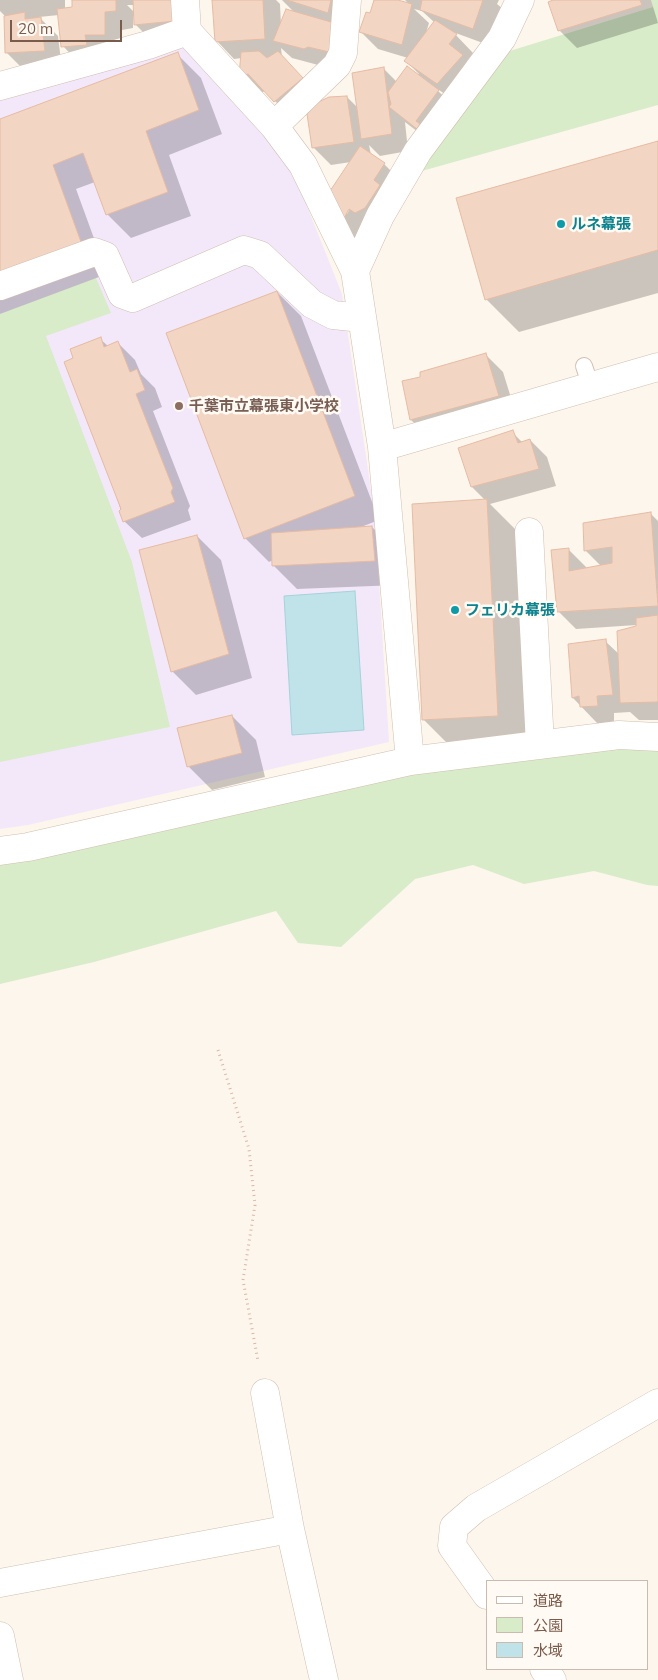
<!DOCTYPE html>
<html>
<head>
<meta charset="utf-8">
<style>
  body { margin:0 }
  #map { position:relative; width:658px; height:1680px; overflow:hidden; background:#fdf6ec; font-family:Mulish,"Noto Sans JP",sans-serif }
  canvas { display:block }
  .legend { position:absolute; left:486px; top:1580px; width:162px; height:90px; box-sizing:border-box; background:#fffaf3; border:1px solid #cabbb1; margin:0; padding:6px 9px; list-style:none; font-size:15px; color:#7a5c4d }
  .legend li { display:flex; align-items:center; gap:10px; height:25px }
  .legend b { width:25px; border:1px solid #cabbb1 }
  .scale { position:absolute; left:10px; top:20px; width:112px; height:22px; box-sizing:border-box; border:2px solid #7a5c4d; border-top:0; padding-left:6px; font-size:15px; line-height:18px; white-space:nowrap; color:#7a5c4d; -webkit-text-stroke:4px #fffaf3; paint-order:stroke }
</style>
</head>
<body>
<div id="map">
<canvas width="658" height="1680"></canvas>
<ul class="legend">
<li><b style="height:6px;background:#fff"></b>道路</li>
<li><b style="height:14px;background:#d8ecc9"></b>公園</li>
<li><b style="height:14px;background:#bfe3e8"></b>水域</li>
</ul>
<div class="scale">20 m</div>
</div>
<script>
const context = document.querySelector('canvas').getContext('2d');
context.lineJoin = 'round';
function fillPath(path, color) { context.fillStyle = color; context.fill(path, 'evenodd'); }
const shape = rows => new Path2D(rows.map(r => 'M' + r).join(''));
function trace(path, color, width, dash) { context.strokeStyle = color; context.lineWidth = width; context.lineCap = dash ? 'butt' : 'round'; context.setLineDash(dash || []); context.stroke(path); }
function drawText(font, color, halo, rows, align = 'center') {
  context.font = font + ' Mulish,"Noto Sans JP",sans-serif'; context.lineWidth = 5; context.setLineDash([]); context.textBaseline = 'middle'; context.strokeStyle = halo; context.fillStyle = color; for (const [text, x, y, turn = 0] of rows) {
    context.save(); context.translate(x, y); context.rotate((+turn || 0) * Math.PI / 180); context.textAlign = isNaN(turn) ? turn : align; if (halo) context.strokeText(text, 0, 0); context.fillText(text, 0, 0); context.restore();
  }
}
fillPath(shape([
  [178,40,291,166,342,294,375,517,389,742,28,825,0,829,0,97]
]), '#f3e8fa');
fillPath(shape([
  [651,0,658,0,658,105,411,174,503,53,653,7],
  [96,278,111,313,46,336,132,562,170,727,0,762,0,314],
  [658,725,658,886,647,885,594,871,524,884,473,865,415,879,341,947,298,943,276,911,94,962,0,984,0,854]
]), '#d8ecc9');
const water = shape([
  [355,591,364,730,292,735,284,596,355,591]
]);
fillPath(water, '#bfe3e8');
trace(water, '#a5d3da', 1);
fillPath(shape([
  [0,0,65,0,65,9,73,8,73,0,188,0,193,38,153,42,136,25,135,16,133,16,133,28,122,30,122,52,80,64,63,46,59,15,39,17,58,36,62,69,24,70,7,53,5,16,0,11],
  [127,5,134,5,135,13],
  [213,0,276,0,280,4,281,26,295,13,282,0,351,0,322,66,292,58,281,48,282,57,319,96,292,118,265,91,258,94,241,76,242,58,234,59,217,41],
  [264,57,272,57,267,60],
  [376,0,394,0,410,5,405,0,499,0,497,4,503,9,491,46,453,32,473,53,467,61,480,73,455,101,439,90,438,91,456,108,435,145,405,122,408,151,380,156,369,145,371,155,384,164,401,181,358,242,342,226,351,162,331,165,314,148,347,97,358,108,383,68,397,82,419,74,406,61,408,58,378,49,361,32,370,14],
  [414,9,422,11,434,22,426,33,429,23],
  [352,205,347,214,346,212],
  [556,0,651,0,658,23,577,48,559,30],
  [177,54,201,78,222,134,169,155,191,216,131,238,107,214,95,182,76,189,107,274,0,314,0,120],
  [658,142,658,293,519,332,486,299],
  [277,292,301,316,379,520,361,527,372,527,396,551,398,585,297,589,273,565,273,560,269,562,245,538],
  [100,339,108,346,118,343,135,360,141,374,155,388,162,407,153,411,190,506,188,510,191,520,142,538,124,521,75,358],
  [486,355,503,372,516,414,429,437,411,420,404,382,421,378],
  [512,432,523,443,530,440,547,457,556,486,490,504,520,534,531,749,457,753,424,720,486,501,472,487,459,449],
  [651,514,658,521,658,720,639,720,630,712,614,713,614,723,598,724,573,698,605,641,620,655,637,625,576,629,558,611,568,549,586,567,586,569,601,566,585,550],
  [197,536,221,560,252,678,196,695,172,671],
  [232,716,256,740,265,777,212,790,188,766]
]), '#0003');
const building = shape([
  [72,0,116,0,116,11,105,12,105,35,85,35,87,45,61,47,57,9,72,7,72,0],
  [133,0,173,0,176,21,134,25,133,0],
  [212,0,263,0,265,39,215,42,212,0],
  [287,0,331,0,328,13,287,0],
  [374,0,398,0,412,4,402,45,359,32,366,12,370,13,374,0],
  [422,0,483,0,473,29,420,10,422,0],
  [553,0,640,0,642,5,558,31,548,2,553,0],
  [286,9,338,24,329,52,308,47,304,49,273,41,286,9],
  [25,12,25,19,41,17,45,51,5,53,4,16,25,12],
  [435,20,457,34,449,44,463,55,437,84,404,61,435,20],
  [259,51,267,58,278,51,303,78,274,102,248,74,239,77,241,52,259,51],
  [178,52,199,110,146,131,168,192,106,215,83,153,53,165,84,250,0,281,0,119,178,52],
  [407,66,439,90,416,121,420,124,417,129,389,107,391,104,388,92,407,66],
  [384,67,392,134,361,139,352,73,384,67],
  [347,96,354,142,312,148,307,114,312,105,329,97,347,96],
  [658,141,658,250,485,300,456,198,658,141],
  [360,146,385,163,374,180,380,185,365,208,355,213,349,209,340,226,328,194,360,146],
  [277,291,355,496,244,539,166,333,277,291],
  [101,337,104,347,118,341,130,372,137,369,145,390,136,394,173,488,171,492,175,502,123,522,119,511,121,509,64,362,73,358,70,349,101,337],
  [486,353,499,396,410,420,402,381,420,377,420,372,486,353],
  [513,430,518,443,530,439,539,469,471,487,458,448,513,430],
  [487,499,498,716,422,720,412,504,487,499],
  [651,512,658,606,557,612,551,550,569,548,569,571,612,563,612,547,584,551,583,523,651,512],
  [372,526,375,561,272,566,271,533,372,526],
  [197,535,229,654,171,672,139,550,197,535],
  [658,615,658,702,620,703,617,631,636,626,636,618,658,615],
  [606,639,613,695,597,696,598,706,580,707,579,696,572,698,568,644,606,639],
  [232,715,242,753,187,767,177,728,232,715]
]);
fillPath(building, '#f3d5c3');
trace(building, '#e6bba3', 1);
const lane = shape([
  [584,366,591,387]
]);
const street = shape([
  [185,0,187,31,274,126,303,165,355,271],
  [0,86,148,45,187,31],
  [274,126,337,65,343,53,347,0],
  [0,286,94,252,105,256,122,294,133,298,244,250,260,255,312,304,333,315,362,318],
  [382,447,658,367],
  [529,532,540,745],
  [410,761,382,447,355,271,380,216,418,151,502,38,520,0],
  [0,851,28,847,410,761,619,735,658,737],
  [265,1393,290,1529,324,1680],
  [0,1583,290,1529],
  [487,1595,452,1546,454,1527,476,1508,658,1403],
  [0,1636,9,1680],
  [544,1669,552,1680]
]);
trace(lane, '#d1beb0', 18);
trace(street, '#d1beb0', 29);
trace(shape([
  [218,1050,249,1149,255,1205,243,1280,258,1361]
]), '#d9b8a5', 3, [1, 4]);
trace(lane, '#fff', 16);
trace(street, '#fff', 28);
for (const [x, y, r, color] of [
  [561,224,5,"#0f9aa8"],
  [179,406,5,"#8d6e63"],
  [455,610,5,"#0f9aa8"]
]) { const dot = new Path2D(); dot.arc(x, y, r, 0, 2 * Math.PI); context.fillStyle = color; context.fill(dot); trace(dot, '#fffaf3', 2); }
drawText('bold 15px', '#0d838f', '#fffaf3', [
  ["ルネ幕張",571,224],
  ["フェリカ幕張",465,610]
], 'left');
drawText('bold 15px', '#785e54', '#fffaf3', [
  ["千葉市立幕張東小学校",189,406]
], 'left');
</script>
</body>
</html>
